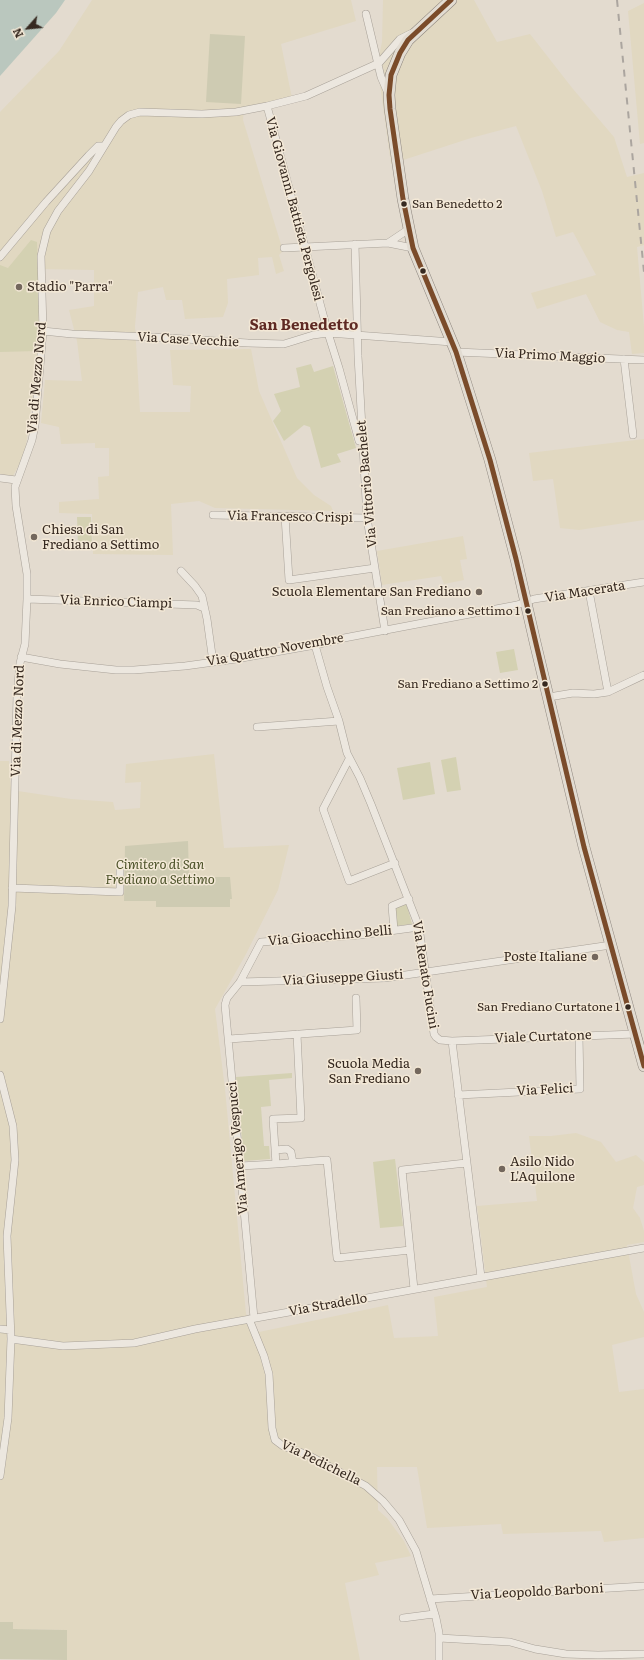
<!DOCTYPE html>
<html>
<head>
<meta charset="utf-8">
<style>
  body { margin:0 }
  #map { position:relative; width:644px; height:1660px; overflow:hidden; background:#e3dbcf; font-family:Literata,serif }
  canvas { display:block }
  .north { position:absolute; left:8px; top:8px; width:40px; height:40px; -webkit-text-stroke:3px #f3e8d6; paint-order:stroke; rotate:243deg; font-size:11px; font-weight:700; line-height:16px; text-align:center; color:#362920 }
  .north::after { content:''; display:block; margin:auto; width:14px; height:18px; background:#362920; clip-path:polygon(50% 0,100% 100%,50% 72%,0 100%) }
</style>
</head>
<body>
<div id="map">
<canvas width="644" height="1660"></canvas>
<div class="north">N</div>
</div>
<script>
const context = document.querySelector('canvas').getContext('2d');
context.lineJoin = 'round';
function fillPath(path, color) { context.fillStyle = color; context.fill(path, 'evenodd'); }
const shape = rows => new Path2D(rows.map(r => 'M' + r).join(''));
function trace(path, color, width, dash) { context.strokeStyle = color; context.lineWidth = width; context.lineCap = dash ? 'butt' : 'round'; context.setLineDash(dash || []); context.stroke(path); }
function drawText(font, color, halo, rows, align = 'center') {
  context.font = font + ' Literata,serif'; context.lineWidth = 3; context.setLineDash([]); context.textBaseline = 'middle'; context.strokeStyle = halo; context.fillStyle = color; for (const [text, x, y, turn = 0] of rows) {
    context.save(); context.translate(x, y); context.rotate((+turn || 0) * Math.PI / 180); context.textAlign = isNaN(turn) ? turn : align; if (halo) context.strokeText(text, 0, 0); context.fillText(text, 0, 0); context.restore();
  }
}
fillPath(shape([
  [92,0,351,0,356,21,281,44,292,98,244,108,243,120,283,251,279,255,284,271,276,274,272,257,258,258,259,275,227,279,228,303,223,317,185,319,182,300,166,300,163,287,138,292,135,326,140,412,190,412,191,386,173,385,170,350,251,349,259,391,297,478,314,495,331,506,333,511,215,508,199,501,171,504,173,555,93,554,92,514,59,513,59,502,99,499,98,477,109,476,109,448,95,448,95,443,61,444,59,427,41,423,45,380,82,381,77,341,69,310,94,306,94,270,37,269,39,330,35,379,25,453,12,478,0,476,0,112,59,51],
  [383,0,474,0,497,42,530,34,573,89,614,137,627,177,644,173,644,245,637,247,644,327,644,353,632,354,629,332,617,330,600,322,586,294,537,309,531,293,596,275,573,232,556,237,542,191,516,126,471,138,391,164,379,77,379,56,382,42],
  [644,3,644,143,640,144,628,11],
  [644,439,644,520,579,530,560,528,553,479,533,481,529,453],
  [463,536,467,559,460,560,464,580,444,584,441,576,382,585,377,551],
  [214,754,224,848,289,845,278,890,246,954,215,1009,225,1089,246,1314,259,1332,388,1305,394,1338,438,1336,434,1297,487,1287,477,1206,537,1201,529,1136,551,1136,576,1133,601,1142,616,1162,636,1155,644,1162,644,1185,637,1187,633,1208,640,1218,644,1231,644,1242,627,1245,636,1294,644,1312,644,1337,612,1345,619,1392,644,1389,644,1538,604,1542,601,1531,503,1534,501,1524,427,1528,417,1467,377,1467,378,1510,387,1518,404,1541,411,1556,375,1563,379,1575,345,1583,360,1660,0,1660,67,1660,67,1630,13,1629,13,1622,0,1622,0,761,9,761,11,790,71,799,113,802,115,810,140,808,141,782,125,783,126,764]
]), '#e1d8c1');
fillPath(shape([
  [31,240,37,242,39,306,37,351,0,352,0,265,8,268],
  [311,364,314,372,333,366,356,448,337,454,341,462,321,468,310,427,304,425,284,441,273,421,281,411,274,394,300,387,296,368],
  [77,517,91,517,92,545,78,546],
  [514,649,518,670,500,673,496,652],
  [456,757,461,790,447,792,441,760],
  [430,762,435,794,403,800,397,768],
  [406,902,412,924,396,926,394,907],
  [292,1073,292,1078,269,1080,271,1106,261,1107,264,1146,269,1146,270,1159,244,1161,236,1077],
  [395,1159,403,1226,380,1228,373,1162]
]), '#d4d1b2');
fillPath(shape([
  [210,34,245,36,241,104,206,102],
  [188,841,189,877,230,877,232,899,230,899,230,907,156,907,156,901,124,901,125,846],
  [0,1622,13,1622,13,1629,67,1630,67,1660,0,1659]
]), '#cecbb2');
fillPath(shape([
  [0,0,65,0,56,13,0,76]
]), '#bac7be');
const street = shape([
  [366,14,381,77,388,93],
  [267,106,328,333,339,368,359,441],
  [409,229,388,243,413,248],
  [355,244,358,356,367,518,385,631],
  [284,248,388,243],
  [0,257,46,202,89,155,98,146,104,146],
  [43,331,72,334,153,337,248,343,284,344,313,335,328,333,452,342],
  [456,352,644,360],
  [624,359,633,435],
  [0,478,16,480],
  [213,515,367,518],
  [285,516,289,580,375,568],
  [181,571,195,586,202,596,207,619,213,662],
  [589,591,608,692],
  [27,599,197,605,204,608],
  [315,645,327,687,339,721,347,753,360,778,371,804,419,927,434,1034,436,1037,440,1040,452,1041,481,1277],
  [21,657,60,664,116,670,134,670,185,666,236,659,315,645,344,638,517,605,534,599,644,582],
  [549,697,573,693,594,694,608,692,644,675],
  [257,727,339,721],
  [349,759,323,809,349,881,395,863],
  [12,888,120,892,120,864],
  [394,930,392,906,409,899],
  [240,982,385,978,611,945],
  [0,1019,12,906,17,695,20,663,25,644,27,599,27,574,16,506,15,487,32,440,35,425,43,331,41,256,47,231,58,211,89,171,116,127,121,121,129,115,140,112,202,114,236,112,267,106,306,96,379,63,400,39,412,33],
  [229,1039,357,1030,356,998],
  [452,1041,635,1034],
  [0,1075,13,1126,15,1160,7,1236,11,1339,8,1418,0,1476],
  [458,1095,580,1089,579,1036],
  [275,1150,287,1149,291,1152,293,1163],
  [276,1164,327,1160,337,1258,410,1250],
  [240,1166,276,1164,273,1119,301,1118,297,1034],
  [414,1289,402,1170,466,1163],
  [254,1318,225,1005,227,998,240,982,261,942,360,935,419,927],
  [249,1319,264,1356,269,1374,272,1428,275,1440,283,1446,308,1455,366,1486,383,1501,399,1520,416,1551,436,1618,439,1633,439,1660],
  [0,1329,10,1330],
  [11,1339,63,1346,134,1343,195,1329,644,1248],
  [430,1599,644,1586],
  [403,1618,434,1614],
  [439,1638,510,1642,535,1649,566,1654,598,1655,644,1654]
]);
const primary = shape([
  [451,0,408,40,400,53,391,75,389,95,390,109,403,199,413,248,456,352,490,460,516,559,535,642,584,847,644,1066]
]);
trace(street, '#a8a198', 8);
trace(primary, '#8e867e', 12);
trace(street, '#ece7df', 7);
trace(primary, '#e2dcd2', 11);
trace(shape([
  [617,0,644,272]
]), '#aba59f', 2, [7, 7]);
trace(shape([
  [451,0,408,40,400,53,391,75,389,95,390,109,403,199,413,248,456,352,490,460,516,559,584,847,644,1066]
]), '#7a4b2a', 5);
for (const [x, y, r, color] of [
  [404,204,3.5,"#362920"],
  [423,271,3.5,"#362920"],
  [19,287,4,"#73675d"],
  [34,537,4,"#73675d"],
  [479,592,4,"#73675d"],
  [528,611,3.5,"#362920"],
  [545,684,3.5,"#362920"],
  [595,957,4,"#73675d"],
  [628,1007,3.5,"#362920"],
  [418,1071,4,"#73675d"],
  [502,1169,4,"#73675d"]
]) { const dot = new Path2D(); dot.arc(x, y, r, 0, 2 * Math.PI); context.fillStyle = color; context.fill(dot); trace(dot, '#f3e8d6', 1.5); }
drawText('12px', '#362920', '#f3e8d6', [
  ["San Benedetto 2",412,204,"left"],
  ["San Frediano a Settimo 1",520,611],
  ["San Frediano a Settimo 2",538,684],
  ["San Frediano Curtatone 1",620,1007]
], 'right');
drawText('13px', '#362920', '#f3e8d6', [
  ["Via Giovanni Battista Pergolesi",294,209,75],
  ["Via Case Vecchie",188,340,3],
  ["Via Primo Maggio",550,356,3],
  ["Via di Mezzo Nord",37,378,-85],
  ["Via Vittorio Bachelet",367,484,-95],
  ["Via Francesco Crispi",290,517,1],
  ["Via Macerata",585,592,-9],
  ["Via Enrico Ciampi",116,602,2],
  ["Via Quattro Novembre",275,650,-10],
  ["Via di Mezzo Nord",18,721,-88],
  ["Via Gioacchino Belli",330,936,-5],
  ["Via Renato Fucini",425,975,81],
  ["Via Giuseppe Giusti",343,978,-3],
  ["Viale Curtatone",543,1037,-2],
  ["Via Felici",545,1090,-3],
  ["Via Amerigo Vespucci",238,1148,-95],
  ["Via Stradello",328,1305,-10],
  ["Via Pedichella",321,1463,26],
  ["Via Leopoldo Barboni",537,1592,-3]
]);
drawText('13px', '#362920', '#f3e8d6', [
  ["Stadio \"Parra\"",27,287],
  ["Chiesa di San",42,530],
  ["Frediano a Settimo",42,545],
  ["Scuola Elementare San Frediano",471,592,"right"],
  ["Poste Italiane",587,957,"right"],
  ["Scuola Media",410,1064,"right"],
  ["San Frediano",410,1079,"right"],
  ["Asilo Nido",510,1162],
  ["L'Aquilone",510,1177]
], 'left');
drawText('italic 13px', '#4b5128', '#f3e8d6', [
  ["Cimitero di San",160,865],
  ["Frediano a Settimo",160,880]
]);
drawText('bold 15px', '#5f2a23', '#f3e8d6', [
  ["San Benedetto",304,326]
]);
</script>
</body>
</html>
